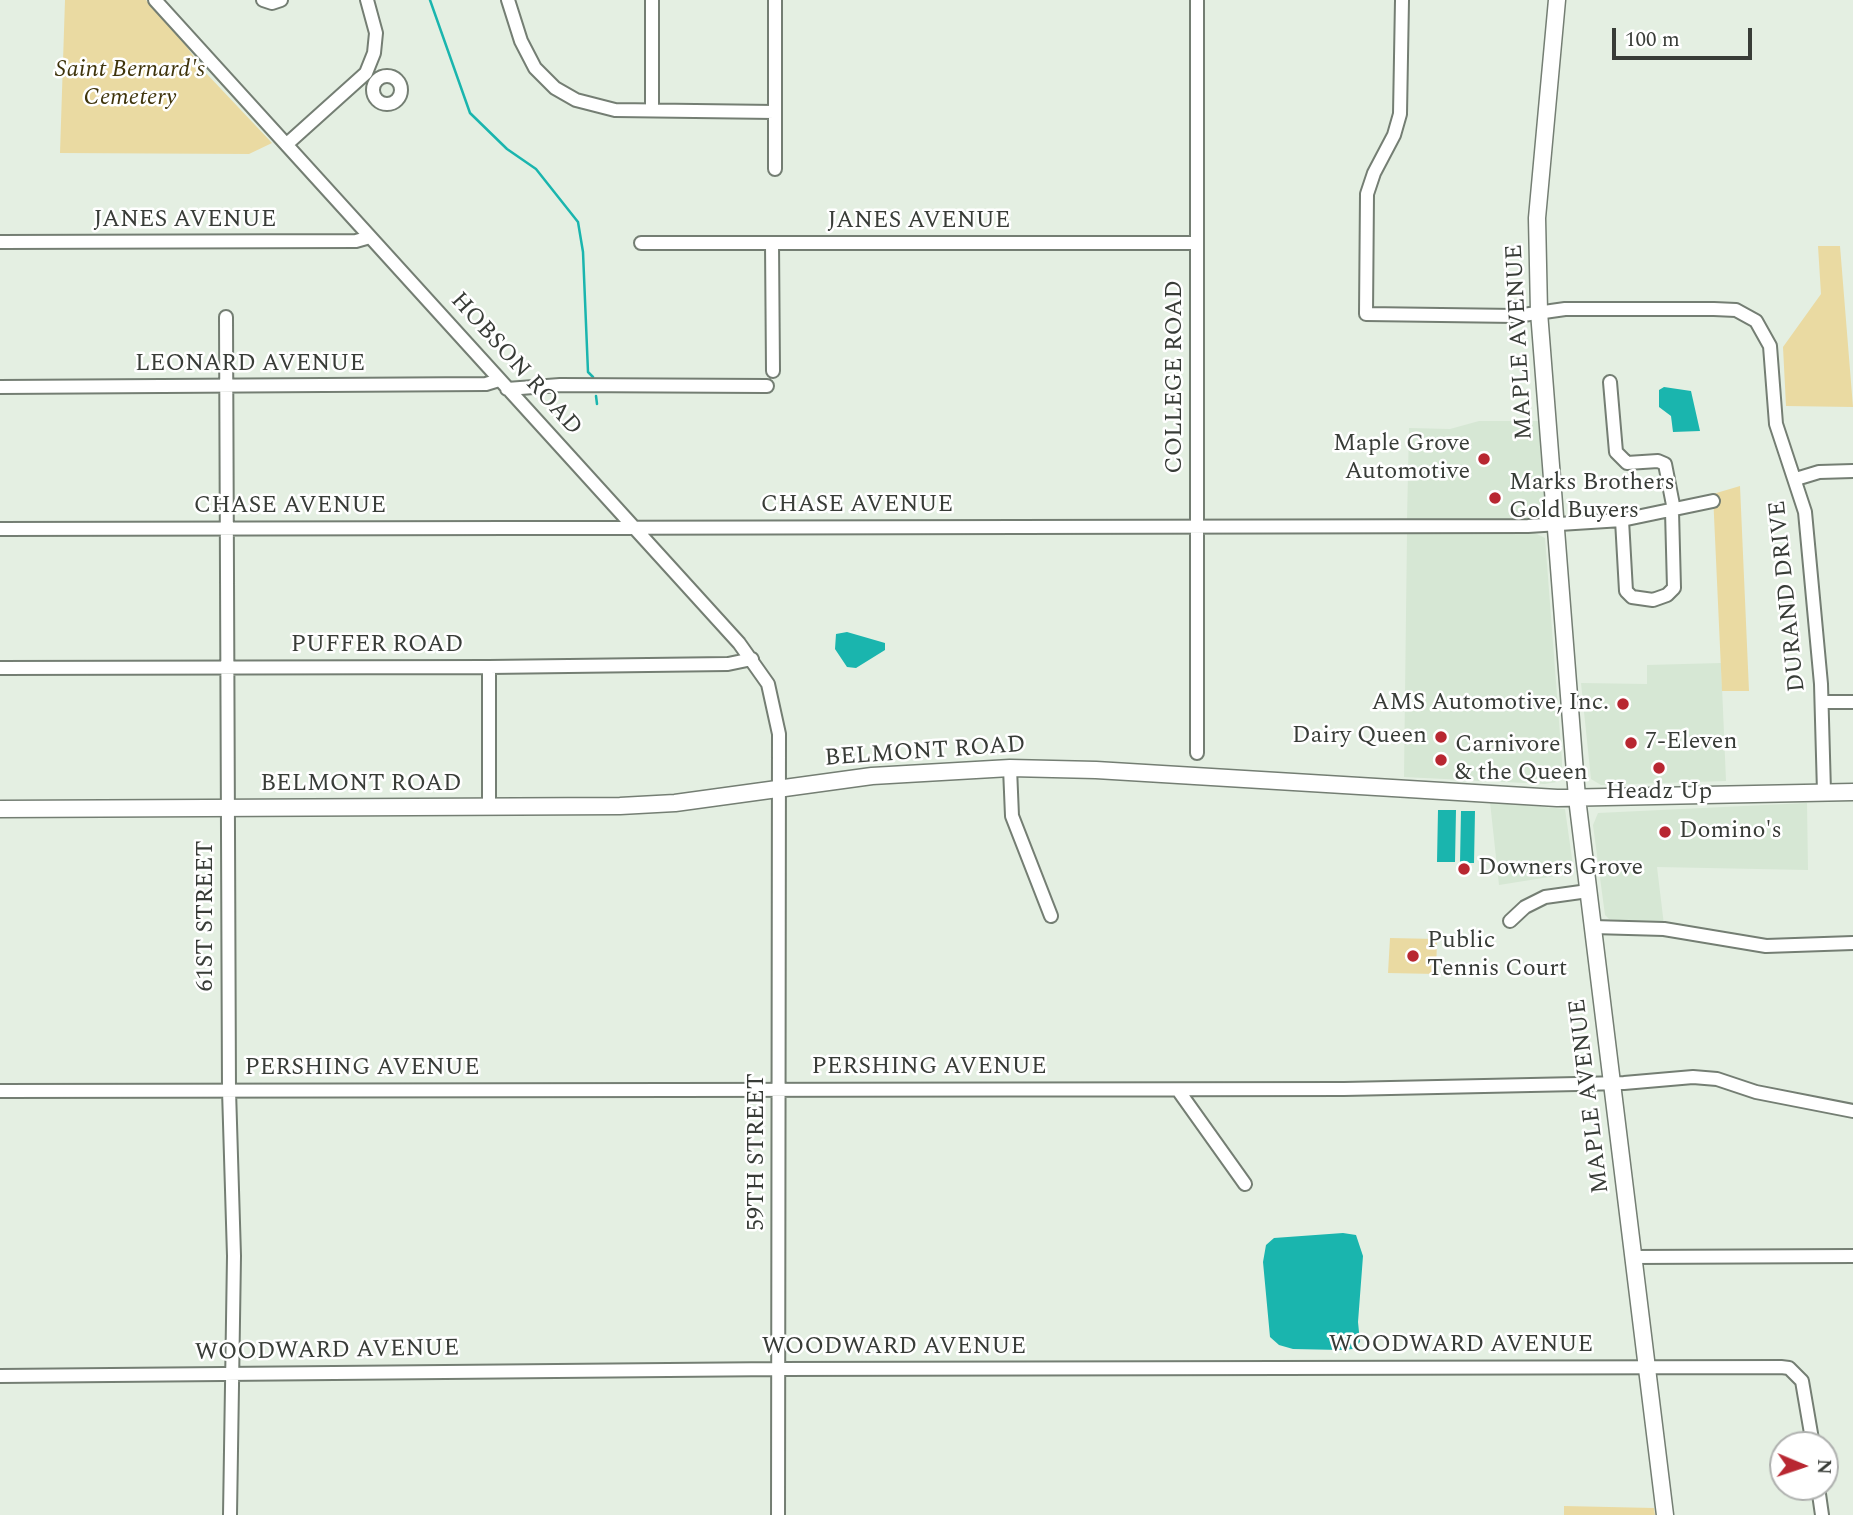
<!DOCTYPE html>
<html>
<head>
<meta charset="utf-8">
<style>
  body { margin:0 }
  #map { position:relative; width:1853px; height:1515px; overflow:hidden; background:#e4efe2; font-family:Spectral,serif }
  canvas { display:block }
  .north { position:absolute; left:1769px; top:1431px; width:70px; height:70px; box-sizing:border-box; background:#fff; border:2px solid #afb1af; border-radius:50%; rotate:92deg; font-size:19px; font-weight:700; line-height:28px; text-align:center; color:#383c37 }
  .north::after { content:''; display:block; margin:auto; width:24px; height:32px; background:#b82731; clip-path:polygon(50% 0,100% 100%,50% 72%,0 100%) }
  .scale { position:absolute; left:1612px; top:28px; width:140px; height:32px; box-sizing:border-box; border:4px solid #383c37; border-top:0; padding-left:9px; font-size:21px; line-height:24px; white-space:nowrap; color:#383c37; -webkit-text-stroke:5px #fff; paint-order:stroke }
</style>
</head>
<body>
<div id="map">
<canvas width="1853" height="1515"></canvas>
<div class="north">N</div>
<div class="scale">100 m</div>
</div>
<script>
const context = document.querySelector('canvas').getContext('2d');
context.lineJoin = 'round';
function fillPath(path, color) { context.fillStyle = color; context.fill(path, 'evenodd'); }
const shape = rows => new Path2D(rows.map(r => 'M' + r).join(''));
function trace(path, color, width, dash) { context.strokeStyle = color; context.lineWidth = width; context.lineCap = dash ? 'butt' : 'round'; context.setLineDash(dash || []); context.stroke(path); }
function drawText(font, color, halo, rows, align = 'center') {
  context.font = font + ' Spectral,serif'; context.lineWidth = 5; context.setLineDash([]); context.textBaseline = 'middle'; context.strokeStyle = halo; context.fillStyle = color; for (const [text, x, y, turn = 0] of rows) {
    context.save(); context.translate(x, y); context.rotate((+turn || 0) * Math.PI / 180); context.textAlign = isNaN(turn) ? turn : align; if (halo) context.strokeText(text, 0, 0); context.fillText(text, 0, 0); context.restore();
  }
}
fillPath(shape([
  [1479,421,1538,421,1545,506,1542,515,1531,520,1407,519,1409,428,1450,429],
  [1407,533,1533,532,1545,538,1562,761,1562,773,1557,782,1545,784,1404,777],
  [1721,663,1726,781,1601,785,1591,779,1581,683,1647,684,1647,665],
  [1490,802,1565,809,1574,873,1499,885],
  [1807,803,1808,870,1657,867,1664,925,1609,919,1605,915,1593,825,1598,813]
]), '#d6e7d4');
fillPath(shape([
  [65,0,146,0,179,36,205,72,272,143,249,154,60,153],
  [1818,246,1840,246,1853,407,1786,406,1783,347,1821,294],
  [1740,486,1749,691,1722,691,1713,494],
  [1390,938,1437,939,1436,974,1388,973],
  [1564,1506,1654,1508,1655,1515,1564,1515]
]), '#eadaa2');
fillPath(shape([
  [1664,387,1691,391,1700,431,1673,432,1671,416,1659,407,1659,390],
  [847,632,885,643,885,650,856,668,847,667,835,649,836,634],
  [1438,810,1456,810,1455,862,1437,862],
  [1461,811,1475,811,1474,863,1460,863],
  [1343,1233,1356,1235,1363,1256,1358,1322,1360,1342,1353,1349,1341,1350,1293,1349,1279,1345,1270,1337,1263,1262,1266,1245,1274,1238]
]), '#1ab5ae');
trace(shape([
  [430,0,470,113,507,149,536,169,578,222,583,252,588,372,593,377],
  [596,396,597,404]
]), '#1ab5ae', 2.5);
const minor = shape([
  [155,0,739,643,768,684,779,734,778,1515],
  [263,0,272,3,281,0],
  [508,0,521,41,535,68,555,88,576,100,615,110,775,112],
  [652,0,652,110],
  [1402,0,1400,114,1394,135,1374,173,1367,194,1366,314,1516,316,1565,309,1714,309,1736,310,1756,321,1770,346,1776,424,1805,512,1821,684,1824,792],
  '373 90a14 14 0 1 1 28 0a14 14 0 1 1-28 0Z',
  [287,144,366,73,374,53,376,33,367,0],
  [775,169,775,0],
  [0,242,356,241,370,237],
  [641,243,1196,243],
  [772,243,773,371],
  [226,317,229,1090,234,1256,230,1515],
  [1610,382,1616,452,1627,463,1658,461,1665,464,1674,510],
  [0,387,486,384,499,380],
  [507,389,560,385,767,386],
  [1796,479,1819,472,1853,471],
  [1622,520,1626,591,1632,597,1653,600,1667,595,1674,588,1672,511],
  [0,529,1528,526,1622,520,1713,501],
  [489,667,489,807],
  [0,668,489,667,728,664,752,659],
  [1822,702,1853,702],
  [1197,753,1197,0],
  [1010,768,1012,816,1051,916],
  [1510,921,1525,907,1545,897,1588,891],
  [1593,927,1664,929,1766,946,1853,943],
  [1178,1090,1245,1184],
  [0,1091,1344,1089,1624,1083,1693,1077,1717,1079,1756,1092,1853,1111],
  [1633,1257,1853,1256],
  [0,1376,779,1369,1781,1367,1789,1368,1802,1381,1813,1445],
  [1818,1487,1822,1515]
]);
const major = shape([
  [1557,0,1537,218,1539,312,1577,798,1665,1515],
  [0,809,620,806,675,803,872,776,1010,768,1096,770,1557,798,1853,792]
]);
trace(minor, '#747e73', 16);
trace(major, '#747e73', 19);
trace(minor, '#fff', 12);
trace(major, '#fff', 16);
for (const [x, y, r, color] of [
  [1484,459,7,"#b82731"],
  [1495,498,7,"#b82731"],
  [1623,704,7,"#b82731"],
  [1441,737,7,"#b82731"],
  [1631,743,7,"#b82731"],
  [1441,760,7,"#b82731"],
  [1659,768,7,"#b82731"],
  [1665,832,7,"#b82731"],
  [1464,869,7,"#b82731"],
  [1413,956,7,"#b82731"]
]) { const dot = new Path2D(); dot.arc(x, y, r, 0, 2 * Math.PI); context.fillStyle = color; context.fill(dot); trace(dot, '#fff', 2.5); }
drawText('italic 24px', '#3f340b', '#fff', [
  ["Saint Bernard's",130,71],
  ["Cemetery",130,99]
]);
drawText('24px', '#383c37', '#fff', [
  ["JANES AVENUE",185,221],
  ["JANES AVENUE",919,222],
  ["MAPLE AVENUE",1521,342,-93],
  ["LEONARD AVENUE",250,365],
  ["HOBSON ROAD",515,365,48],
  ["COLLEGE ROAD",1176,377,-90],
  ["CHASE AVENUE",857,506],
  ["CHASE AVENUE",290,507],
  ["DURAND DRIVE",1789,596,-96],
  ["PUFFER ROAD",377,646],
  ["BELMONT ROAD",925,753,-4],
  ["BELMONT ROAD",361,785],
  ["61ST STREET",207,916,-90],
  ["PERSHING AVENUE",929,1068],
  ["PERSHING AVENUE",362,1069],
  ["MAPLE AVENUE",1591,1096,-97],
  ["59TH STREET",758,1152,-90],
  ["WOODWARD AVENUE",1461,1346],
  ["WOODWARD AVENUE",894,1348],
  ["WOODWARD AVENUE",327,1352,-1]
]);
drawText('24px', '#383c37', '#fff', [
  ["Maple Grove",1470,445,"right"],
  ["Automotive",1470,473,"right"],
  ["Marks Brothers",1509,484],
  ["Gold Buyers",1509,512],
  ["AMS Automotive, Inc.",1609,704,"right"],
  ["Dairy Queen",1427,737,"right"],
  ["7-Eleven",1645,743],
  ["Carnivore",1455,746],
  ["& the Queen",1455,774],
  ["Headz Up",1659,793,"center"],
  ["Domino's",1679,832],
  ["Downers Grove",1478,869],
  ["Public",1427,942],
  ["Tennis Court",1427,970]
], 'left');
</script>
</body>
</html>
